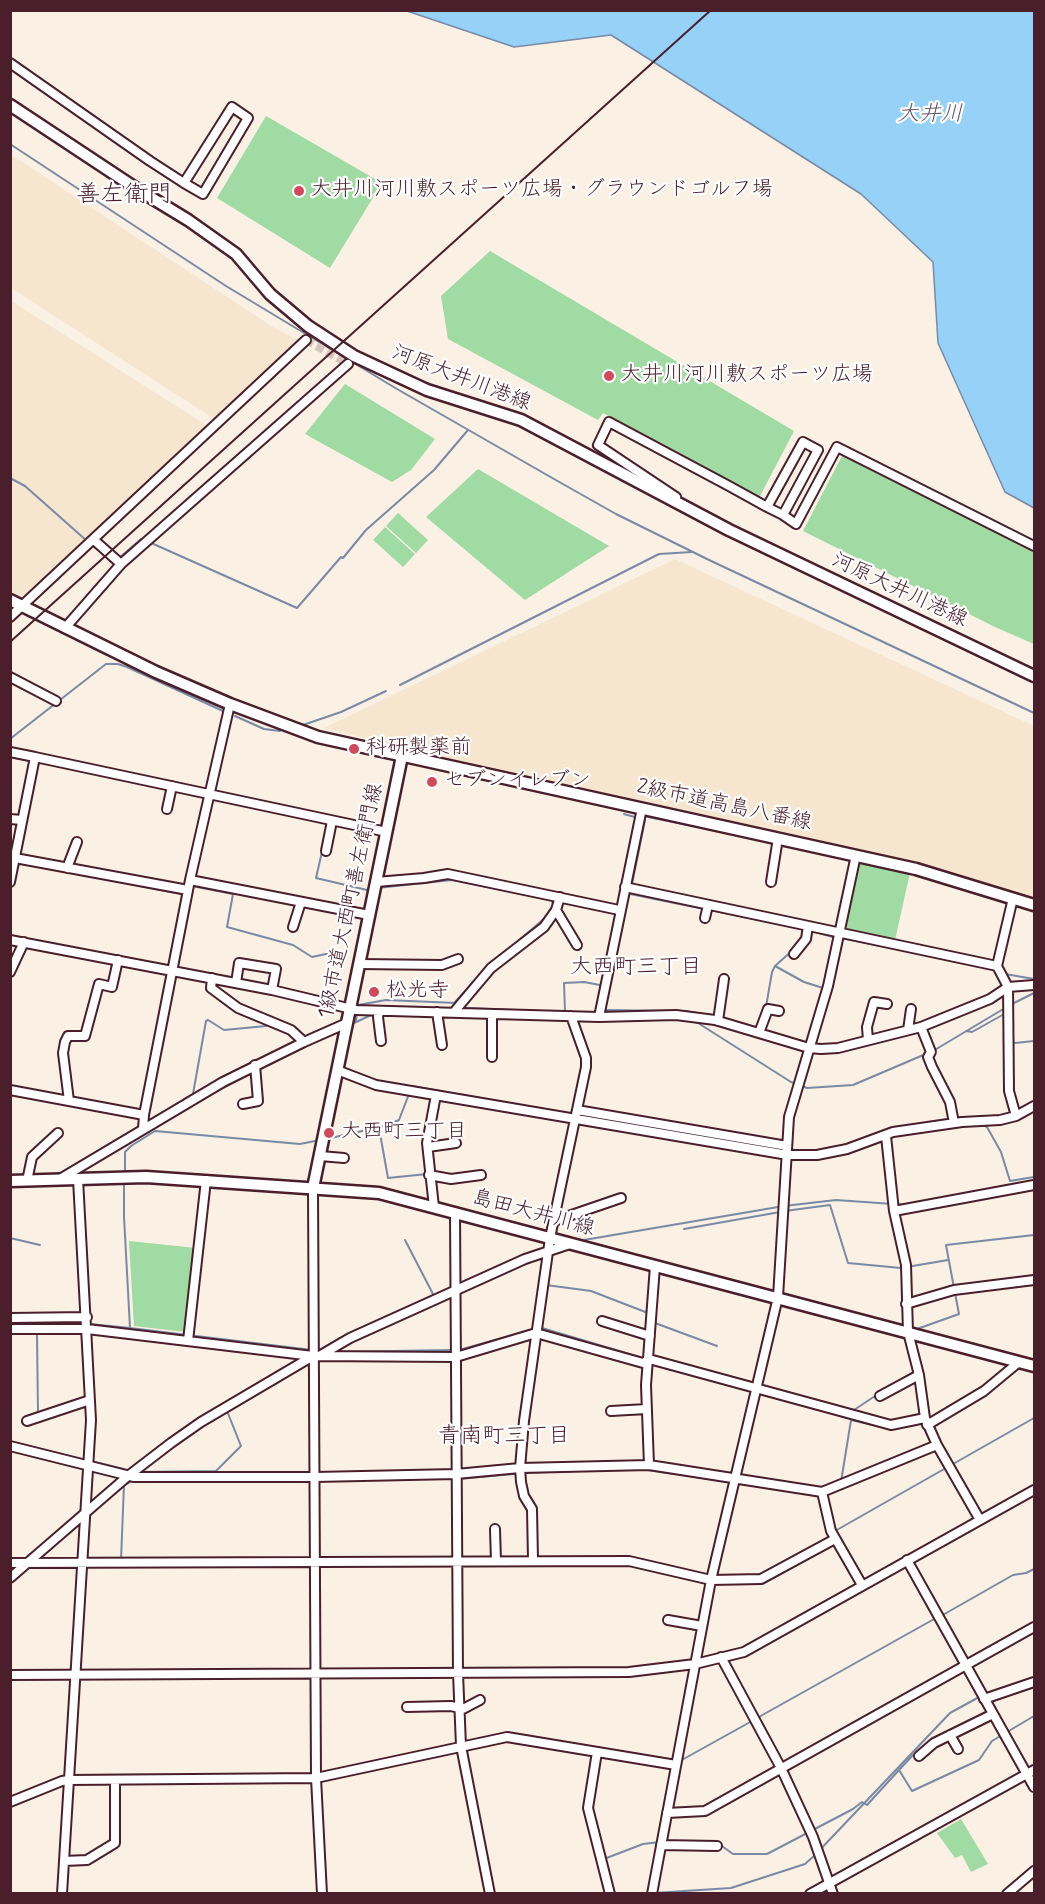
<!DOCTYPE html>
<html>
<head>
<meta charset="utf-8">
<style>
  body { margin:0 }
  #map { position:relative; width:1045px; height:1904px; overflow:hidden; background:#faf0e3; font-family:Mynerve,sans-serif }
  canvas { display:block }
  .frame { position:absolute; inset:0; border:12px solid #4a1f2b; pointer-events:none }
</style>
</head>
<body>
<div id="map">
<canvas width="1045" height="1904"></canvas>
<div class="frame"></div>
</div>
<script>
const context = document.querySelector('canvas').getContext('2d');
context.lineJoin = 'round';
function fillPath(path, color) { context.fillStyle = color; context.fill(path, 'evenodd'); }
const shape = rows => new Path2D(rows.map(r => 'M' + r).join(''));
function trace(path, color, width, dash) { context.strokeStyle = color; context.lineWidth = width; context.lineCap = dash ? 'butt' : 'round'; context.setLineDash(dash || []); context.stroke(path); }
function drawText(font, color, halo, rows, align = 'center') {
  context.font = font + ' Mynerve,"Klee One",sans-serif'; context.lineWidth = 4.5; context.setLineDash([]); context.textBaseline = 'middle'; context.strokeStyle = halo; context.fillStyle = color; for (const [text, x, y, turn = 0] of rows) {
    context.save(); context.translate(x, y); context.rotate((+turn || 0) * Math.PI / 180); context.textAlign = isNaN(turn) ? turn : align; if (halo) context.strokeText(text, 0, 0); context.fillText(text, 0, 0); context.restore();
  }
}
fillPath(shape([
  [10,154,273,327,301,342,216,420,11,288],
  [10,300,209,427,30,592,21,597,10,592],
  [675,559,1034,726,1034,902,324,728]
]), '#f7e6cf');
fillPath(shape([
  [266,116,382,183,330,268,217,198],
  [490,251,794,431,759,498,603,413,598,420,448,339,441,296],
  [345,384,435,439,411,470,392,482,305,434],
  [843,454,1034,550,1034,644,995,627,803,531],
  [478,469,609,546,525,600,426,517],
  [398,513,428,540,416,553,386,526],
  [385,527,415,554,403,567,373,540],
  [859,862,910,873,895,940,846,930],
  [129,1241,196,1248,186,1332,134,1326],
  [961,1819,988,1864,971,1872,962,1855,955,1858,937,1833]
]), '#9fdba2');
const water = shape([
  [407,11,1034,11,1034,508,1005,492,938,343,933,262,861,194,611,35,514,47,407,11]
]);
fillPath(water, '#96d1f7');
trace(water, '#788aa5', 1.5);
trace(shape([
  [10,144,226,286,397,389,554,479,616,514,707,559,1034,713],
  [10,478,25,486,87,541],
  [149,542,297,608,341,557,343,558,366,530,434,470,468,430],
  [91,545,106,555],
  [118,559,141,539,143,540],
  [41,622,107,655],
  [10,672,36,686],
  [400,685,659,554,692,552],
  [235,716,264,729,280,731],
  [303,725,341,712,386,691],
  [10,739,106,664,118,664,127,667,223,711],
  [10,757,31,761],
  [37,762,187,793],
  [213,799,272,811],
  [624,814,645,820,630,894,704,909],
  [643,818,643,816,753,838],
  [324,843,316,878,367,890,372,889],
  [18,862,186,895],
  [377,888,452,880,552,900,553,905,546,917,496,960],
  [192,889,192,886,233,894,227,927,293,945,312,957,335,952],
  [1023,907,1034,911],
  [710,910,812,931,836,938],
  [841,938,986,967],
  [794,949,775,966,804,982,823,988],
  [1005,974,1034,979],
  [455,1002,489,965],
  [461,1005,466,1008,565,1012,564,983,584,982,605,986],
  [1010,1005,1034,993],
  [766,1007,772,972,775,966],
  [604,1010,686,1011,707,1015],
  [1012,1014,1013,1014,1013,1042,1015,1043,1034,1041],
  [506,1018,563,1020],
  [356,1021,358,1005,386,1000,456,1003],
  [691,1021,698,1023,791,1082,807,1088,853,1085,928,1053],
  [352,1024,371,1015,401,1015],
  [966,1031,972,1032,1006,1013],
  [933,1051,1005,1008],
  [10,1086,25,1089],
  [204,1098,255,1071],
  [184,1099,193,1094,206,1021,208,1020,224,1030,266,1026],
  [956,1118,966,1117,971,1119],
  [981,1124,987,1127,1001,1152,1010,1181,1034,1177],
  [911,1126,950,1119],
  [379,1128,388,1178,427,1174],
  [326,1139,385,1126,399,1120,412,1086,784,1151],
  [853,1151,877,1143,880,1139],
  [79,1172,173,1116],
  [125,1174,125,1152,131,1146,155,1131,300,1144,320,1140],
  [1025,1183,1034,1181],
  [785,1211,830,1205,848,1263,901,1268,948,1260],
  [684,1229,780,1212],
  [10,1238,40,1245],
  [405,1240,434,1296],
  [578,1241,784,1206,836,1200,907,1205],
  [457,1285,531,1252,546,1248],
  [546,1285,591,1291,648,1313],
  [954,1288,946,1245,1034,1235],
  [10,1323,80,1323,130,1328,124,1217,124,1182],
  [655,1323,717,1346],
  [130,1328,312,1350],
  [542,1328,646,1359],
  [914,1328,917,1329,959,1314,955,1293],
  [37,1333,38,1414],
  [459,1350,534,1329],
  [316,1352,338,1339,452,1288],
  [333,1352,453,1350],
  [653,1363,841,1415],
  [883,1390,915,1371,915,1370],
  [851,1412,878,1394],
  [174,1436,199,1419],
  [20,1445,85,1460],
  [91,1461,132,1471],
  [609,1470,647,1470,731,1482],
  [137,1472,216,1471,241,1446,227,1411,292,1373],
  [375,1479,453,1479],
  [459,1479,524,1473,600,1470],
  [841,1482,851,1420,886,1428],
  [737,1483,819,1495],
  [835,1531,1034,1418],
  [24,1560,72,1519],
  [121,1560,124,1485,130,1482,201,1481],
  [460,1566,632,1565],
  [85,1567,455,1566],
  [25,1568,80,1567],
  [10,1572,17,1566],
  [675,1575,707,1583],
  [725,1583,763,1584,835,1544],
  [941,1616,1013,1575,1026,1573,1034,1569],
  [986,1694,1034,1678],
  [757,1718,936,1618],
  [913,1755,899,1770,912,1791,979,1760,992,1741,1034,1716],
  [319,1773,510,1733,680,1761,752,1721],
  [71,1778,74,1775,313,1774],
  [10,1807,65,1784],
  [719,1844,733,1854,767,1854,853,1809,862,1802,867,1805,899,1770],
  [604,1859,643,1844,660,1842],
  [654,1893,731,1888,805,1864,815,1855,950,1713,981,1696]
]), '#788aa5', 2);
trace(shape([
  [306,340,348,364]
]), '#d7c6be', 8, [8, 4]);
const street = shape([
  [10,63,150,161,184,183,203,194,248,118,232,107,184,183],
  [676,497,598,445,609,422,729,486,767,507,783,515,818,450,803,442,767,507],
  [783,515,796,524,837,447,1034,546],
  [94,540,121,564],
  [10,617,306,340],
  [65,628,121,564,348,364],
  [10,677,56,701],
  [10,752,35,757],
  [167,809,172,786],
  [10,819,22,820],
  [326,851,332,821],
  [15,858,188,890],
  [67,868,77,842],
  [190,880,369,915],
  [10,882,35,757,387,832],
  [376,882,424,878,448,874,619,910],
  [771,882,778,838],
  [625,887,997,966],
  [1013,898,997,966,1008,987,1009,1091,1016,1116],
  [556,910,577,945],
  [705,918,708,905],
  [293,927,301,902],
  [10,940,272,990,356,1010,599,1017,676,1015,715,1020,809,1048,821,1049,838,1048,921,1027,990,999,1008,987,1034,985],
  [794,954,806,939,808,926],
  [359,964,442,965,458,959],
  [10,972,24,942],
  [212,978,211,988,238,1008,291,1030,304,1042],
  [236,983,239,963,276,969,272,990],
  [379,1011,378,1017,381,1041],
  [437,1012,442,1045],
  [454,1012,491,968,544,927,556,910,560,897],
  [492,1014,492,1057],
  [599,1017,642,808],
  [718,1021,724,979],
  [921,1027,931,1052,928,1057,932,1067,950,1102,954,1123],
  [908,1030,911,1009],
  [759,1033,768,1009,779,1011],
  [868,1040,867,1027,874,1002,887,1004],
  [337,1070,376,1085,788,1155,817,1155,847,1149,893,1132,962,1122,1000,1120,1016,1116,1034,1106],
  [10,1090,144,1115],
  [69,1101,63,1053,65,1042,68,1036,85,1036,99,984,112,987,118,960],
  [243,1104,258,1101,255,1065],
  [577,1110,787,1146],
  [143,1129,144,1115,190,880,230,704],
  [886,1136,894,1211,906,1265,908,1332,919,1375,925,1418,937,1445,980,1520],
  [428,1147,456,1143],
  [320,1156,344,1158],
  [429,1175,451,1179,481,1175],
  [60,1179,223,1082,304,1042,347,1023],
  [27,1181,32,1157,58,1133],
  [313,1188,316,1778,322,1894],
  [434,1207,427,1143,436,1095],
  [894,1211,1034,1185],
  [455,1213,458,1673,461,1746,490,1894],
  [554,1221,621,1198],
  [906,1304,954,1290,1034,1280],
  [10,1318,87,1317],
  [602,1321,650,1336],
  [10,1329,87,1329,313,1356,456,1357,536,1333,643,1363,649,1359,891,1425,925,1418],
  [188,1341,206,1180],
  [321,1355,350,1338,525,1259,570,1244],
  [880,1396,919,1375],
  [611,1411,647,1409],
  [27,1421,90,1400],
  [927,1425,984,1391,1019,1362],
  [10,1446,134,1477,315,1477,456,1474,520,1468,649,1465,822,1492,937,1445],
  [649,1465,646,1385,655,1266],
  [822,1492,831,1531,862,1585],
  [495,1529,496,1561],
  [533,1560,532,1509,524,1496,521,1482,520,1468,524,1421,550,1238,586,1067,586,1058,571,1016],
  [907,1560,1034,1787],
  [10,1563,629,1561,711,1580,761,1579,835,1539],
  [10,1578,128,1476,171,1443,201,1422,313,1356],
  [668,1620,702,1626],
  [721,1657,781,1768,813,1837,833,1894],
  [10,1675,629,1672,695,1664,744,1652,1034,1490],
  [984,1699,1034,1682],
  [407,1707,451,1706,463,1709,480,1700],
  [950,1735,958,1749],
  [597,1752,588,1808,610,1894],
  [919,1756,934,1743,993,1714],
  [10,1802,62,1781,69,1780,316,1778,507,1737,676,1765],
  [667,1813,705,1811,1034,1627],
  [661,1845,717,1846],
  [64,1861,87,1860,115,1843,115,1780],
  [62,1894,91,1420,78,1179],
  [652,1894,711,1580,778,1297,789,1117,828,986,856,855],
  [810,1894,1034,1770],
  [1007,1894,1034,1871]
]);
const secondary = shape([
  [10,105,137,189,188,220,236,254,270,294,308,326,354,356,427,390,521,420,729,530,1034,676],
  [10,600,156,672,230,704,318,737,916,869,1034,905],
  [10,1181,146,1177,379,1193,1034,1366],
  [313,1188,402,756]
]);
trace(street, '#4a1f2b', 12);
trace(secondary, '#4a1f2b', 15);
trace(street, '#fff', 8);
trace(secondary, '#fff', 10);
trace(shape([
  [10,642,711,10]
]), '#4a1f2b', 2);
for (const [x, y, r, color] of [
  [299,191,6,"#d1495b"],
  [609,376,6,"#d1495b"],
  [354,749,6,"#d1495b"],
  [432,782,6,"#d1495b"],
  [374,992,6,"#d1495b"],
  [329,1133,6,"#d1495b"]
]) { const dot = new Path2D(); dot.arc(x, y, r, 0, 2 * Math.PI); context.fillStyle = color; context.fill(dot); trace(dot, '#fff', 2); }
drawText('21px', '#4a1f2b', '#fff', [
  ["大井川河川敷スポーツ広場・グラウンドゴルフ場",311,191],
  ["大井川河川敷スポーツ広場",621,376],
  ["科研製薬前",366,749],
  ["セブンイレブン",444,782],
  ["松光寺",386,992],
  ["大西町三丁目",341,1133]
], 'left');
drawText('21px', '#4a1f2b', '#fff', [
  ["河原大井川港線",461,379,21],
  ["河原大井川港線",899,591,25],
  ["2級市道高島八番線",724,806,12],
  ["1級市道大西町善左衛門線",352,901,-78],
  ["島田大井川線",533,1214,15]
]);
drawText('italic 22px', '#615468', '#fff', [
  ["大井川",930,115]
]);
drawText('22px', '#4a1f2b', '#fff', [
  ["大西町三丁目",636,968],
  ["青南町三丁目",504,1437]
]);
drawText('24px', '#4a1f2b', '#fff', [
  ["善左衛門",124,196]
]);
</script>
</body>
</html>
